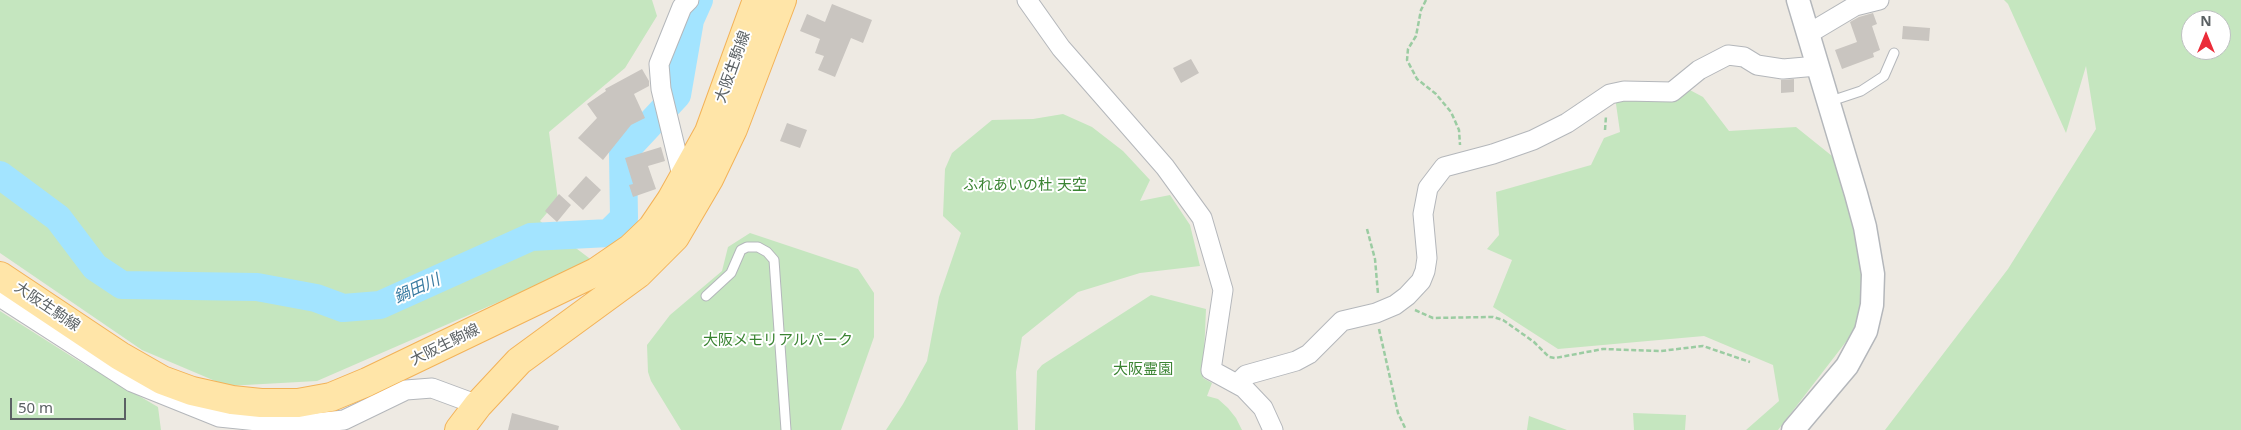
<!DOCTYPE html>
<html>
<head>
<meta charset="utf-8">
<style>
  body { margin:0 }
  #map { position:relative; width:2241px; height:430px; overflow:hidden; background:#eeeae3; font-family:"Noto Sans",sans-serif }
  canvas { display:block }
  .north { position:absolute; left:2181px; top:10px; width:50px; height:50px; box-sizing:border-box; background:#fff; border:1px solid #bdc0c1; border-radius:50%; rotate:0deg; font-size:14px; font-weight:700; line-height:20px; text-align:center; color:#5b6164 }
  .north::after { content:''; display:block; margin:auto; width:18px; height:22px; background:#eb2c39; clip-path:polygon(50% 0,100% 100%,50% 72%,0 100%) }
  .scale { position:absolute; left:10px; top:398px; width:116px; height:22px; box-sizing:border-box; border:2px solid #5b6164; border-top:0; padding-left:6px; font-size:15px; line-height:18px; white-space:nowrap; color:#5b6164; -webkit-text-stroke:4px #fff; paint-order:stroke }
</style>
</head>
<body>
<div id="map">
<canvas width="2241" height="430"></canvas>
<div class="north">N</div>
<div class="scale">50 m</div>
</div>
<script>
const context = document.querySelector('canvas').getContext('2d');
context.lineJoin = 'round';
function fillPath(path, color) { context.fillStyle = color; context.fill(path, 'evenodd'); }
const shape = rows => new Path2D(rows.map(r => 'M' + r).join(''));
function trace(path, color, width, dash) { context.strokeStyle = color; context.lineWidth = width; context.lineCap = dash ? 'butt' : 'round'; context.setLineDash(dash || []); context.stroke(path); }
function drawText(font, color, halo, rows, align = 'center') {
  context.font = font + ' "Noto Sans","Noto Sans JP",sans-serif'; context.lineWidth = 4; context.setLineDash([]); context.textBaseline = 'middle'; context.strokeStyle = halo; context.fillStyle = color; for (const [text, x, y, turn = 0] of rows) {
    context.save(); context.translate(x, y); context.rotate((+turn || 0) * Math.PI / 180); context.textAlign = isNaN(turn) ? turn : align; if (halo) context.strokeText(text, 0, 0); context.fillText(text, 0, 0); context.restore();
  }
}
fillPath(shape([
  [0,0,652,0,657,16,625,68,549,132,558,200,540,221,593,261,317,381,227,386,142,350,0,253],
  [2004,0,2241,0,2241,430,1885,430,2008,269,2096,129,2086,66,2066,133,2008,4],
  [2191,20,2221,20,2221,50,2191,50],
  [1688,89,1703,97,1729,131,1796,127,1842,164,1862,255,1862,321,1778,430,1746,430,1779,401,1773,365,1704,336,1558,349,1493,307,1512,260,1487,249,1499,235,1496,192,1591,165,1604,138,1620,132,1615,97],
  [1063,114,1092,127,1123,151,1150,180,1140,201,1170,195,1190,225,1200,266,1140,273,1078,292,1022,337,1016,372,1018,430,886,430,903,404,927,361,939,297,961,233,943,216,945,169,952,153,992,120,1033,119],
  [750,233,858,269,874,293,874,337,841,430,681,430,651,381,648,372,647,345,670,315,722,271,728,247],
  [1151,295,1206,309,1203,378,1212,383,1207,396,1218,399,1228,408,1236,418,1242,430,1035,430,1037,371,1042,365],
  [0,311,74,358,158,407,161,430,0,430],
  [1633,413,1686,415,1685,430,1634,430],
  [1529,416,1567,430,1527,430]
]), '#c5e6bf');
trace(shape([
  [0,175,58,218,95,267,122,285,257,287,316,298,343,308,380,305,531,237,609,233,624,218,623,153,677,95,690,20,699,0]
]), '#a3e4ff', 28);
fillPath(shape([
  [832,4,872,20,863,43,851,38,835,77,818,70,824,56,815,53,820,39,800,31,807,14,825,22],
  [1873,13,1877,24,1872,26,1880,50,1873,53,1874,57,1842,69,1835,50,1857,42,1850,22,1859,17],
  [1903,26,1930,28,1929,41,1902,39],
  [1191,59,1199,73,1181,83,1173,68],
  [642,69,649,81,649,86,634,94,645,118,631,125,603,160,578,138,597,118,587,104,606,91,605,89],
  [1794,79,1794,92,1781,93,1781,80],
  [787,123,807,130,800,148,780,141],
  [661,147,665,161,648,166,656,189,633,197,629,185,633,184,625,158],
  [586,176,601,190,583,210,568,196],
  [559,194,571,205,557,222,545,211],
  [512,413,559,426,558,430,508,430]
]), '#c9c5c0');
const service = shape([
  [1828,102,1861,91,1884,76,1894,53],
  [706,296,731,273,741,250,747,247,758,247,767,252,774,260,786,430]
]);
const minor = shape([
  [1027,0,1061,48,1165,167,1202,218,1223,290,1211,370,1244,388,1263,408,1273,430],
  [1808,34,1855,6,1879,0],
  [683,180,661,89,659,64,682,7,689,0],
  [0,297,132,382,219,417,296,425,344,420,406,390,432,388,478,405],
  [1237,384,1246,375,1296,361,1309,354,1342,321,1376,313,1395,305,1407,296,1421,281,1425,271,1427,258,1423,214,1428,188,1444,167,1493,154,1533,140,1567,123,1610,94,1624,91,1672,92,1699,70,1728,55,1744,57,1757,65,1783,69,1817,66]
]);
const tertiary = shape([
  [1793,430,1847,366,1866,331,1872,305,1873,274,1865,227,1856,194,1798,0]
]);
const primary = shape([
  [0,276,120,356,162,380,192,391,232,400,261,403,298,403,331,397,367,382,596,272,631,248,652,228,671,200,709,132,757,0],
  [459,430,478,405,519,361,638,274,675,237,709,179,733,129,782,0]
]);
trace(service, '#b4b7bb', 11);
trace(minor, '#b4b7bb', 21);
trace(tertiary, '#b4b7bb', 25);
trace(primary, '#f3b258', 30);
trace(shape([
  [1426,0,1421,10,1416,36,1408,49,1407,60,1417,79,1436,94,1451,112,1459,130,1460,145],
  [1605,130,1606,116],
  [1367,229,1375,259,1378,294],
  [1415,310,1433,318,1493,317,1503,320,1534,342,1549,357,1555,358,1603,349,1661,351,1703,346,1750,362],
  [1379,329,1398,413,1406,430]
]), '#9bcca2', 2.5, [5, 2.5]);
trace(service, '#fff', 9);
trace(minor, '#fff', 19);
trace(tertiary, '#fff', 22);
trace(primary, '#ffe5a8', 28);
drawText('15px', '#5b6164', '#fff', [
  ["大阪生駒線",733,67,-70],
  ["大阪生駒線",47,307,34],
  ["大阪生駒線",445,345,-26]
]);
drawText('15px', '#3b8433', '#fff', [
  ["ふれあいの杜 天空",1025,186],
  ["大阪メモリアルパーク",778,341],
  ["大阪霊園",1143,370]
]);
drawText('italic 16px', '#397ba1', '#fff', [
  ["鍋田川",417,289,-24]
]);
</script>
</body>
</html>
